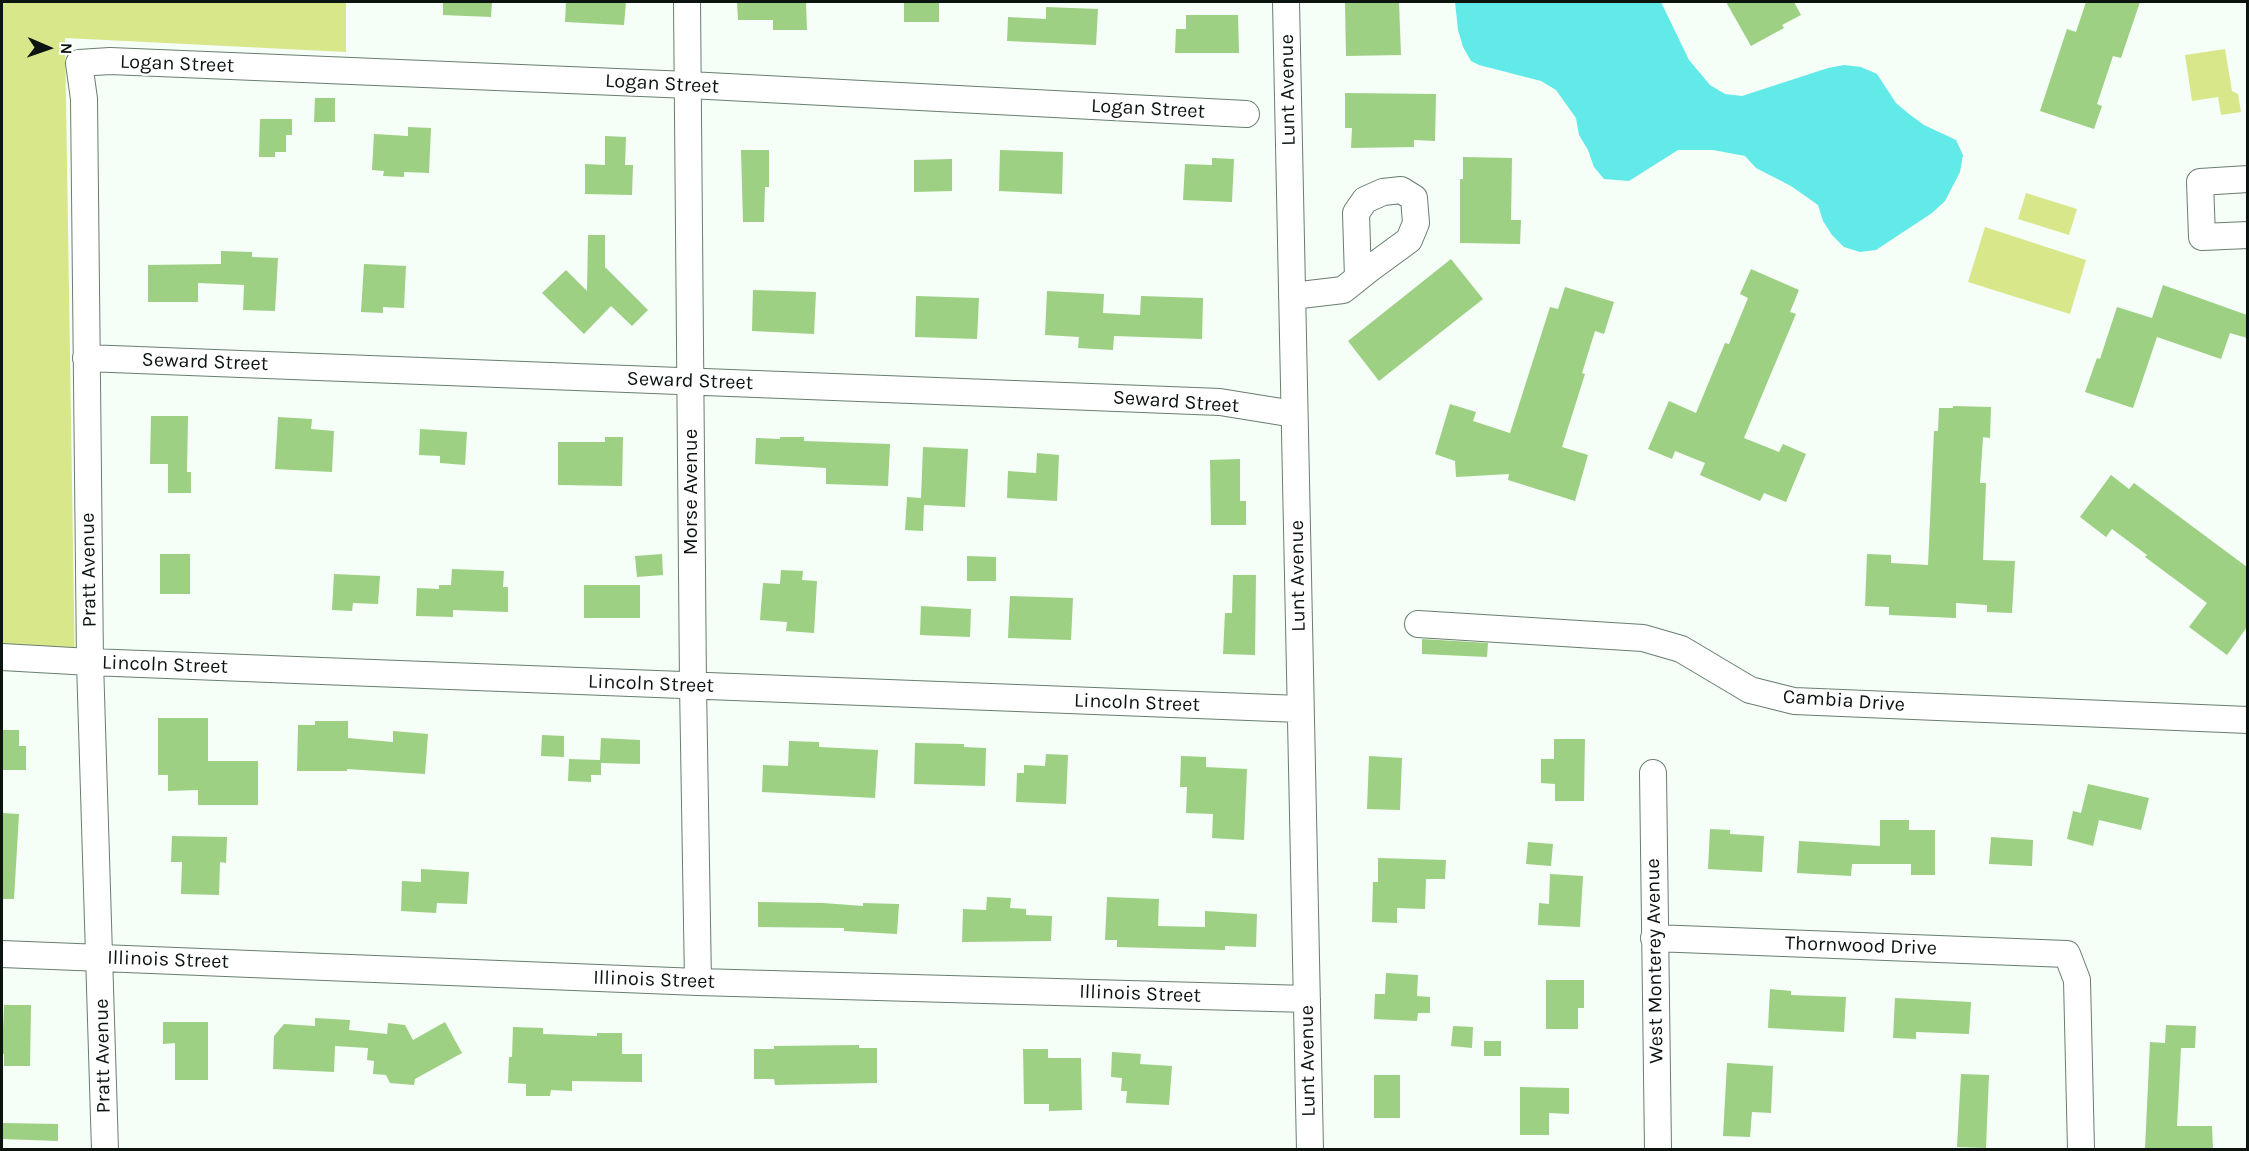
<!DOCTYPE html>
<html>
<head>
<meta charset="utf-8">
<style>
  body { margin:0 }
  #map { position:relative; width:2249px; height:1151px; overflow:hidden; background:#f5fef7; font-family:Karla,sans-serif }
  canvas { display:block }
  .frame { position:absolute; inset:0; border:3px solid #0c140f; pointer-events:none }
  .north { position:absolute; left:18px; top:18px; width:60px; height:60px; -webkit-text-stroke:4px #fff; paint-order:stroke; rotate:92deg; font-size:16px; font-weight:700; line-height:24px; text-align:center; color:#0c140f }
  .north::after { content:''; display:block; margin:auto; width:21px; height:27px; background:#0c140f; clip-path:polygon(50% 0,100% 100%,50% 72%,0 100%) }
</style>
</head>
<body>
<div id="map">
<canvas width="2249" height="1151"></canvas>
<div class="frame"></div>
<div class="north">N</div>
</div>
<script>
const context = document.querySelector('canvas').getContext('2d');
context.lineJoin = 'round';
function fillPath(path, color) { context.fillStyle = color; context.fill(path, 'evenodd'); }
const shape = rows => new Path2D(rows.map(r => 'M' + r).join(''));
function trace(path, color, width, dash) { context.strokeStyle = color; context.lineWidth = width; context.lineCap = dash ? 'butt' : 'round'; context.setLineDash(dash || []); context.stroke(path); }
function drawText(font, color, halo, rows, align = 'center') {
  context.font = font + ' Karla,sans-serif'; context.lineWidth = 4.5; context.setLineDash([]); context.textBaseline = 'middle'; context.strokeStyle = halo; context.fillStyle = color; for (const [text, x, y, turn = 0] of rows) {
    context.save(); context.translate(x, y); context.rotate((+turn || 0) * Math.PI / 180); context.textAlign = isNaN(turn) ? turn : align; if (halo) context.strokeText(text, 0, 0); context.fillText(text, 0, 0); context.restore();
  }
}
fillPath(shape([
  [2,2,346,2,346,52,65,38,75,672,2,671],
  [2225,49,2232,91,2238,94,2241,112,2221,115,2218,97,2192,101,2185,55],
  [2026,193,2077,209,2069,235,2018,219],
  [1985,227,2086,260,2070,314,1968,282]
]), '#d9e78b');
fillPath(shape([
  [1455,2,1661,2,1689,60,1710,85,1725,94,1742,96,1828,68,1844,65,1861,67,1877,74,1896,103,1909,114,1924,125,1956,140,1963,155,1960,172,1945,201,1932,213,1876,250,1860,252,1844,247,1832,235,1823,221,1818,205,1791,186,1756,168,1745,156,1713,150,1678,150,1629,181,1604,179,1594,167,1588,150,1579,135,1576,118,1556,90,1541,81,1479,65,1471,61,1463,47,1458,30]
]), '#62eae8');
fillPath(shape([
  [443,2,492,2,491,17,443,15],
  [566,2,626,2,624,25,565,22],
  [737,2,806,2,807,30,773,30,773,20,738,20],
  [904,2,939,2,939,22,904,22],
  [1345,2,1399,2,1401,55,1346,56],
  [1726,2,1794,2,1801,15,1782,25,1784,28,1751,46],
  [2086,2,2140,2,2121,58,2113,56,2097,104,2102,106,2094,129,2040,111,2067,29,2076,32],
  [1046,7,1098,9,1096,45,1007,41,1008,17,1046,19],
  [1186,15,1238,15,1239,53,1175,53,1176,29,1186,29],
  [1345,93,1436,94,1435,141,1414,140,1414,147,1351,148,1352,128,1345,128],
  [315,98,335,98,335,122,314,122],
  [260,119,292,119,292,135,286,135,286,152,275,152,275,157,259,157],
  [408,127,431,128,429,173,404,172,404,177,383,176,384,171,372,170,374,134,408,136],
  [605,136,626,137,625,165,633,165,632,195,585,194,585,164,605,165],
  [741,150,769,150,769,187,765,187,764,222,743,222],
  [1000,150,1063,152,1062,194,999,191],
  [1463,157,1512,158,1511,220,1521,220,1520,244,1460,243,1460,179,1463,179],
  [1212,158,1234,159,1232,202,1183,200,1185,164,1212,165],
  [952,159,952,191,914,192,914,160],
  [588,235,605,235,605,267,648,310,632,326,611,306,584,334,542,293,566,270,587,291],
  [221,251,252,252,252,257,278,258,275,311,243,310,244,285,198,283,198,302,148,302,148,265,221,264],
  [1451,259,1483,299,1379,381,1348,341],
  [364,264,406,266,404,308,383,307,383,313,361,312],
  [1751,269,1799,290,1790,312,1796,314,1744,438,1779,452,1783,444,1806,454,1786,502,1764,493,1760,501,1700,475,1705,463,1675,451,1672,459,1648,449,1669,401,1696,413,1725,343,1729,344,1748,298,1740,294],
  [2163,285,2247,315,2247,338,2230,333,2221,359,2157,337,2133,408,2085,392,2097,358,2100,359,2117,307,2152,318],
  [1565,287,1614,302,1604,334,1595,331,1582,373,1585,374,1562,447,1588,455,1575,501,1508,480,1509,474,1456,477,1455,461,1435,454,1450,404,1476,412,1473,421,1510,433,1550,307,1558,309],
  [753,290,816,292,814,334,752,331],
  [1047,291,1104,294,1103,313,1140,315,1141,296,1203,298,1202,339,1114,336,1113,350,1078,348,1079,337,1045,335],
  [916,296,979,298,977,339,915,337],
  [1953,406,1991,407,1990,438,1983,437,1980,483,1986,483,1983,560,2015,561,2012,613,1987,612,1987,605,1956,603,1956,618,1889,615,1889,607,1865,606,1867,554,1891,555,1891,563,1928,565,1934,431,1938,431,1939,408,1953,408],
  [151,416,188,416,187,472,191,472,191,493,168,493,168,464,150,464],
  [278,417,312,419,311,429,334,431,332,472,275,469],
  [420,429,467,432,465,465,440,463,440,456,419,455],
  [605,437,623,437,622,486,558,485,558,442,605,442],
  [780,437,804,437,804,441,890,444,888,486,826,484,826,468,755,464,756,438,780,439],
  [923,447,968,449,965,507,924,505,923,531,905,530,907,497,921,498],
  [1037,453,1059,455,1057,501,1007,498,1008,471,1036,473],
  [1240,459,1240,501,1246,501,1246,525,1211,525,1210,460],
  [2111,475,2129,489,2134,483,2247,567,2247,627,2227,655,2189,627,2207,603,2145,557,2147,555,2112,529,2106,537,2080,517],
  [160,554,190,554,190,594,160,594],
  [662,554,663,575,637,577,635,556],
  [967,556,996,557,996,581,967,581],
  [452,569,504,571,503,587,508,587,508,612,453,610,453,617,416,616,417,588,439,589,439,585,451,585],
  [781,570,803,571,802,580,817,581,814,633,786,631,787,622,760,620,763,583,780,584],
  [334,574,380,576,378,604,353,603,352,611,332,610],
  [1233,575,1256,575,1255,655,1223,654,1225,613,1232,613],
  [584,585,640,585,640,618,584,618],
  [1010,596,1073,598,1071,640,1008,638],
  [921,606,971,609,970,637,920,635],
  [1422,639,1488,643,1487,657,1422,654],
  [158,718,208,718,208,761,258,761,258,805,198,805,198,790,168,791,168,775,158,775],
  [315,721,348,721,348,738,393,742,393,731,428,734,425,774,347,769,347,771,297,771,298,725,315,725],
  [2,730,19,730,19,746,26,746,26,770,2,770],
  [542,735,564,736,564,757,541,756],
  [601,738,640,740,640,764,601,763,601,775,591,775,591,782,568,781,569,759,600,760],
  [1554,739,1585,739,1584,801,1555,801,1555,784,1541,783,1541,759,1554,759],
  [789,741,819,742,819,747,878,750,875,798,762,792,763,765,788,766],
  [915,743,964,744,964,747,986,748,985,786,914,784],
  [1046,754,1068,755,1066,804,1016,802,1017,773,1024,773,1024,765,1045,766],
  [1181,756,1206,757,1206,767,1247,769,1244,840,1212,838,1213,814,1186,813,1187,787,1180,787],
  [1369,756,1402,758,1400,810,1367,809],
  [2088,784,2149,798,2141,830,2099,820,2093,846,2067,839,2073,811,2081,813],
  [2,813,19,814,14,899,2,899],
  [1880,820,1909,820,1909,830,1935,830,1935,875,1911,875,1911,864,1852,864,1851,876,1797,873,1799,841,1880,846],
  [1710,829,1730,830,1730,834,1764,836,1762,872,1708,869],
  [172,836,227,837,226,863,220,862,219,895,181,894,182,862,171,862],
  [1991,837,2033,840,2032,866,1989,864],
  [1528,842,1553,844,1551,866,1526,864],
  [1378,858,1446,860,1445,879,1426,879,1425,909,1397,908,1397,923,1372,922,1373,882,1378,882],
  [421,869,469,872,467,904,437,903,436,913,401,911,402,881,421,882],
  [1550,874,1583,876,1580,927,1538,925,1539,903,1549,904],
  [987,897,1011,898,1010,908,1026,909,1026,915,1052,916,1051,941,962,942,963,909,986,910],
  [1107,897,1159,899,1158,926,1205,927,1205,911,1257,914,1256,947,1225,946,1225,950,1117,947,1117,940,1105,940],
  [758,902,823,903,863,906,863,903,899,904,897,934,844,931,844,928,758,927],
  [1386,973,1418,975,1417,996,1430,997,1430,1013,1418,1013,1417,1021,1374,1019,1375,994,1385,994],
  [1546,980,1584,980,1584,1008,1578,1008,1578,1029,1546,1029],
  [1770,989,1791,991,1791,995,1846,997,1844,1032,1768,1028],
  [1895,998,1971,1002,1969,1034,1916,1032,1916,1039,1893,1038],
  [4,1005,31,1005,30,1066,4,1066,4,1054,2,1054],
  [315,1018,350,1020,349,1030,387,1034,388,1023,405,1025,413,1040,445,1022,462,1053,415,1079,414,1085,390,1083,386,1075,373,1074,374,1061,367,1060,368,1048,335,1046,334,1072,273,1069,274,1036,284,1024,315,1026],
  [163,1022,208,1022,208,1080,175,1080,175,1043,163,1044],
  [2166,1025,2196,1026,2195,1048,2181,1048,2177,1126,2212,1126,2213,1149,2145,1149,2150,1042,2165,1043],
  [1453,1026,1473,1027,1472,1048,1451,1046],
  [513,1027,543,1028,543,1034,597,1036,597,1033,622,1033,622,1054,642,1054,642,1082,572,1081,572,1091,551,1090,550,1096,526,1096,526,1084,508,1083,509,1057,512,1057],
  [1484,1041,1501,1041,1501,1056,1484,1056],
  [859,1045,859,1048,877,1048,877,1083,775,1085,774,1079,754,1079,754,1049,774,1049,774,1046],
  [1023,1049,1048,1049,1048,1058,1081,1058,1082,1110,1049,1111,1049,1104,1024,1104],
  [1112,1052,1141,1054,1140,1064,1172,1066,1169,1105,1126,1103,1127,1091,1121,1091,1122,1078,1111,1077],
  [1727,1063,1773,1066,1771,1113,1752,1112,1750,1137,1723,1136],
  [1961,1074,1989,1075,1986,1148,1957,1147],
  [1374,1075,1400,1075,1400,1118,1374,1118],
  [1520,1087,1569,1088,1569,1114,1549,1113,1549,1135,1520,1135],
  [2,1123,58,1124,58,1141,2,1139]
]), '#9dd083');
const minor = shape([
  [687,2,693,685,698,982],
  [1286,2,1310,1150],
  [2248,179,2200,182,2202,237,2248,235],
  [1292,296,1343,290,1368,270,1409,240,1416,223,1414,198,1401,190,1383,192,1365,200,1356,213,1358,278],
  [86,358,1220,402,1294,414],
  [1418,624,1643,638,1681,649,1750,690,1794,701,2248,720],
  [2,657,90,662,1300,709],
  [1653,773,1658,1150],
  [1654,938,2067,954,2077,980,2081,1150],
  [2,954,698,982,1307,999],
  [105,1150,90,662,84,99,79,63,110,61,689,85,1246,114]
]);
trace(minor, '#687e6f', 28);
trace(minor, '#fff', 26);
drawText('20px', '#0c140f', '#fff', [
  ["Logan Street",177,64,2],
  ["Logan Street",662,84,3],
  ["Lunt Avenue",1288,90,-91],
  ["Logan Street",1148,109,3],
  ["Seward Street",205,362,2],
  ["Seward Street",690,381,2],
  ["Seward Street",1176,402,4],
  ["Morse Avenue",691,492,-90],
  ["Pratt Avenue",89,570,-91],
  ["Lunt Avenue",1298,576,-91],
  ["Lincoln Street",165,665,2],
  ["Lincoln Street",651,684,2],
  ["Cambia Drive",1844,701,4],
  ["Lincoln Street",1137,703,2],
  ["Thornwood Drive",1861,946,2],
  ["Illinois Street",168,960,2],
  ["West Monterey Avenue",1655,961,-91],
  ["Illinois Street",654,980,2],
  ["Illinois Street",1140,994,2],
  ["Pratt Avenue",103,1056,-91],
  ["Lunt Avenue",1308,1061,-91]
]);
</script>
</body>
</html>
